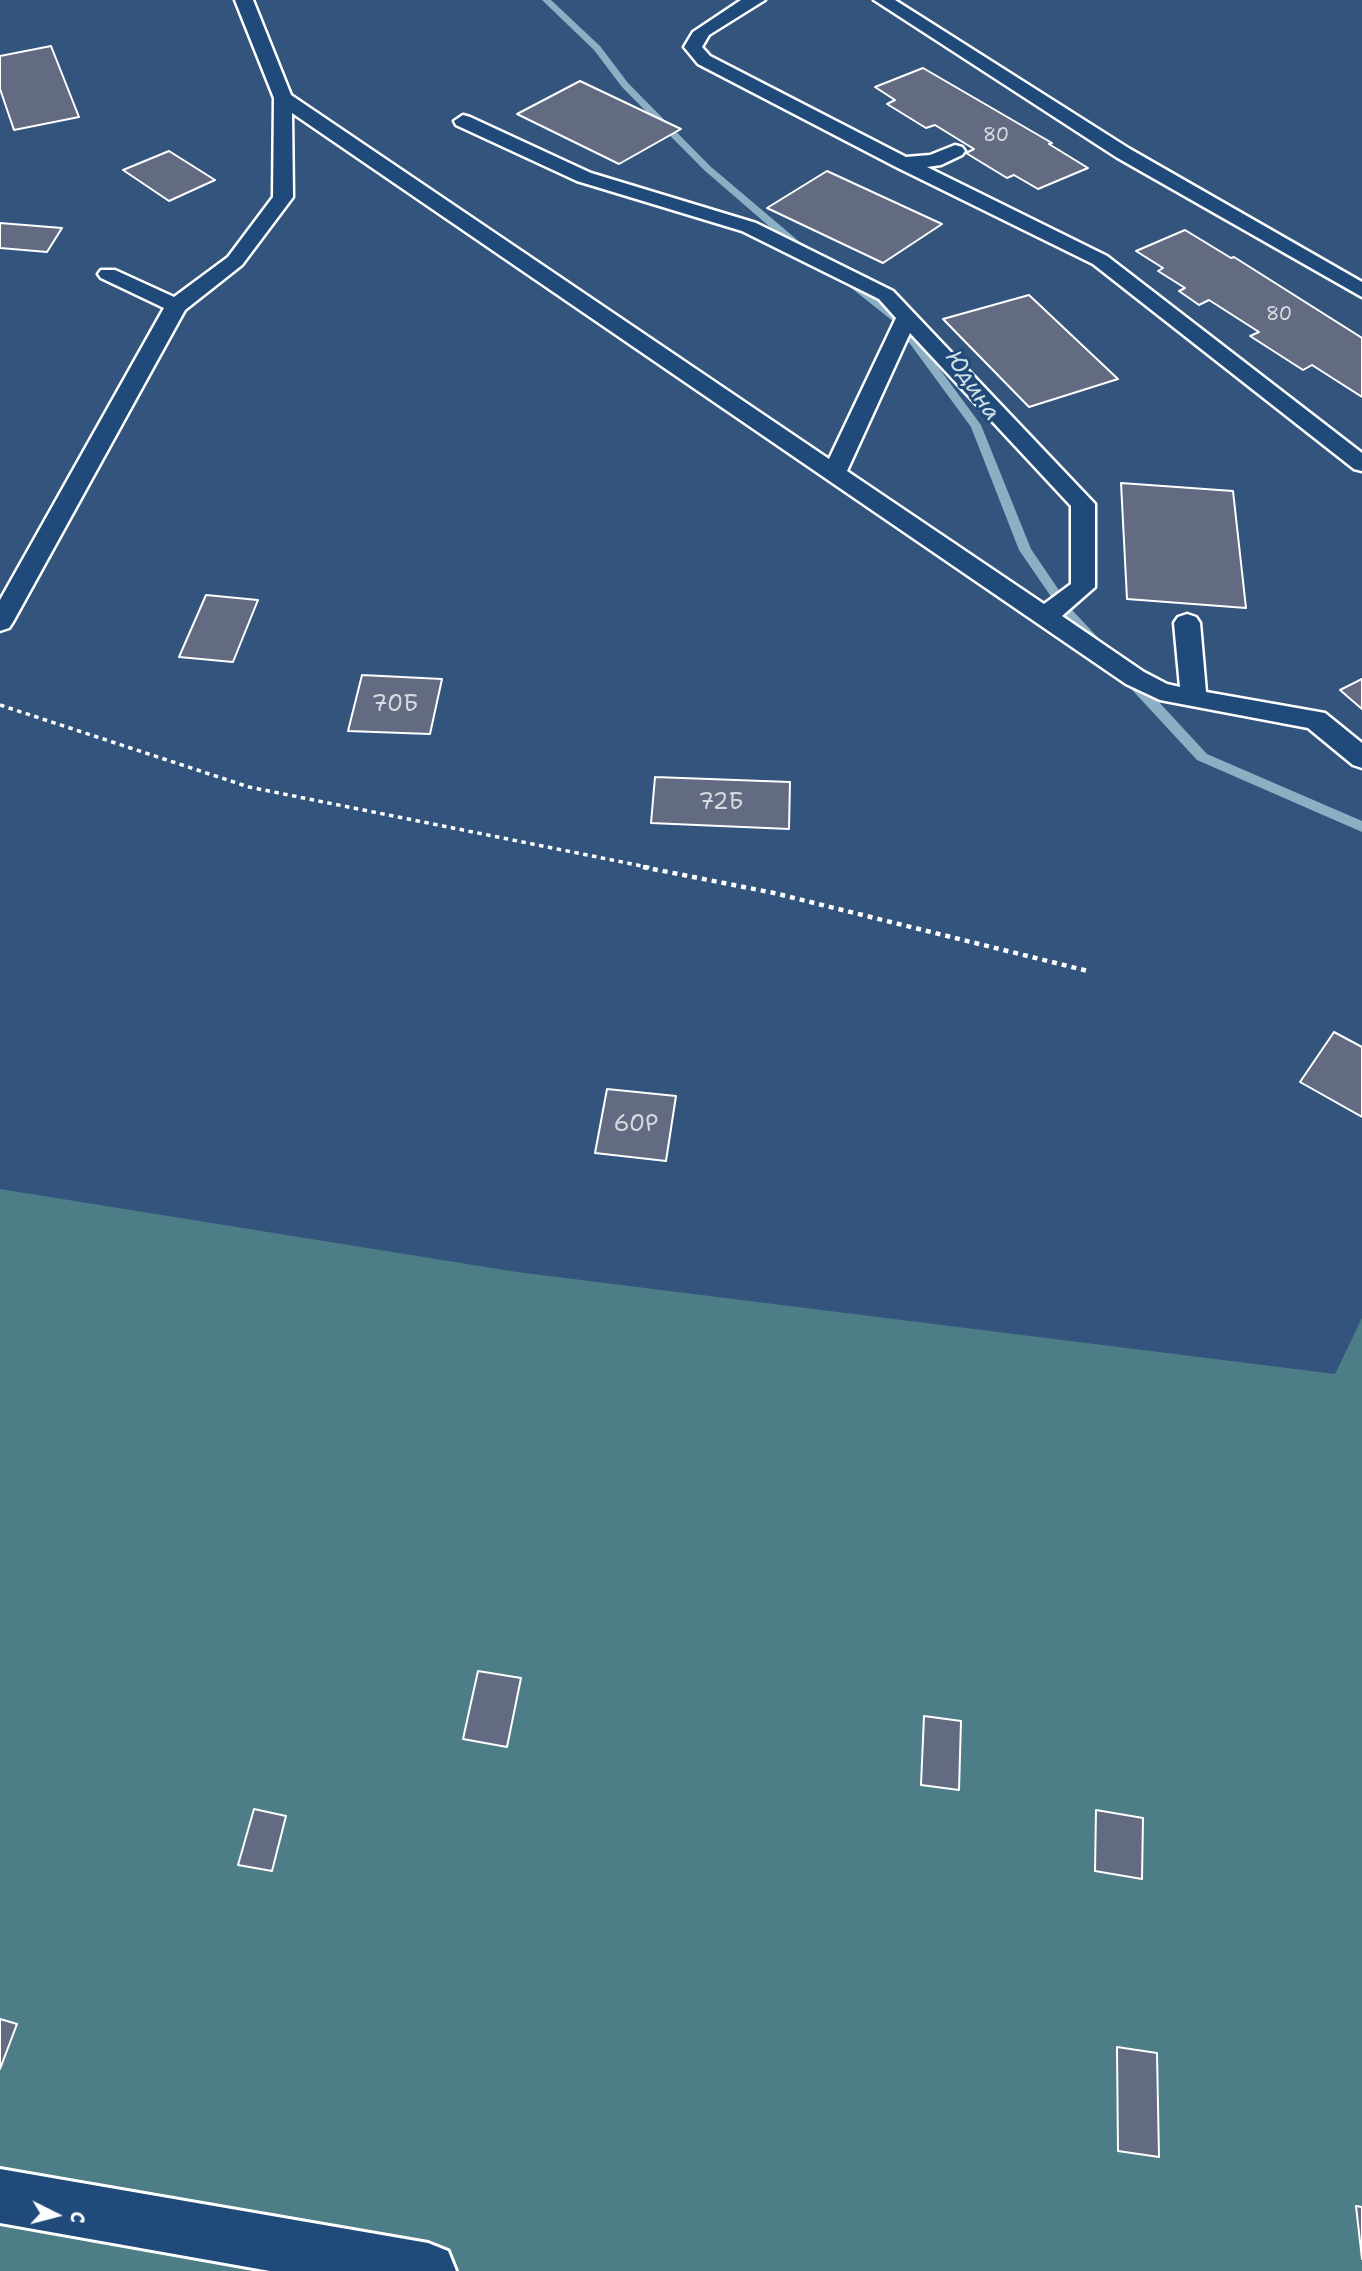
<!DOCTYPE html>
<html>
<head>
<meta charset="utf-8">
<style>
  body { margin:0 }
  #map { position:relative; width:1362px; height:2271px; overflow:hidden; background:#33547c; font-family:"Shantell Sans",sans-serif }
  canvas { display:block }
  .north { position:absolute; left:21px; top:2180px; width:70px; height:70px; -webkit-text-stroke:5px #1f4a7a; paint-order:stroke; rotate:96deg; font-size:19px; font-weight:700; line-height:28px; text-align:center; color:#fff }
  .north::after { content:''; display:block; margin:auto; width:24px; height:32px; background:#fff; clip-path:polygon(50% 0,100% 100%,50% 72%,0 100%) }
</style>
</head>
<body>
<div id="map">
<canvas width="1362" height="2271"></canvas>
<div class="north">С</div>
</div>
<script>
const context = document.querySelector('canvas').getContext('2d');
context.lineJoin = 'round';
function fillPath(path, color) { context.fillStyle = color; context.fill(path, 'evenodd'); }
const shape = rows => new Path2D(rows.map(r => 'M' + r).join(''));
function trace(path, color, width, dash) { context.strokeStyle = color; context.lineWidth = width; context.lineCap = dash ? 'butt' : 'round'; context.setLineDash(dash || []); context.stroke(path); }
function drawText(font, color, halo, rows, align = 'center') {
  context.font = font + ' "Shantell Sans",sans-serif'; context.lineWidth = 6; context.setLineDash([]); context.textBaseline = 'middle'; context.strokeStyle = halo; context.fillStyle = color; for (const [text, x, y, turn = 0] of rows) {
    context.save(); context.translate(x, y); context.rotate((+turn || 0) * Math.PI / 180); context.textAlign = isNaN(turn) ? turn : align; if (halo) context.strokeText(text, 0, 0); context.fillText(text, 0, 0); context.restore();
  }
}
fillPath(shape([
  [0,1189,517,1272,1335,1374,1362,1318,1362,2271,0,2271]
]), '#4d7d87');
fillPath(shape([
  [542,0,551,0,600,46,628,83,710,166,808,249,808,253,800,253,704,170,622,87,594,50,542,0],
  [840,275,848,275,902,318,981,425,1031,549,1073,611,1104,644,1104,650,1096,650,1065,617,1019,550,971,427,894,322,840,279,840,275],
  [1127,672,1132,673,1207,754,1362,821,1362,832,1197,760,1122,679,1122,673,1127,672]
]), '#8dafc4');
const building = shape([
  [51,46,79,117,14,130,0,89,0,56,51,46],
  [923,68,1052,143,1049,144,1088,168,1038,189,1014,175,1007,178,966,153,974,149,935,125,926,128,887,104,895,100,875,87,923,68],
  [580,81,681,129,619,164,517,114,580,81],
  [169,151,215,180,169,201,123,170,169,151],
  [827,171,942,224,883,263,767,208,827,171],
  [0,223,62,228,47,252,0,248,0,223],
  [1185,230,1231,258,1234,257,1362,338,1362,397,1312,365,1303,370,1250,336,1259,332,1209,300,1199,305,1179,291,1185,288,1158,271,1163,268,1136,251,1185,230],
  [1029,295,1118,379,1029,407,943,319,1029,295],
  [1121,483,1233,491,1246,608,1127,599,1121,483],
  [206,595,258,600,233,662,179,657,206,595],
  [362,675,442,679,430,734,348,731,362,675],
  [1362,679,1362,709,1340,690,1362,679],
  [655,777,790,782,789,829,651,823,655,777],
  [1334,1032,1362,1047,1362,1117,1300,1082,1334,1032],
  [607,1089,676,1096,666,1161,595,1153,607,1089],
  [478,1671,521,1678,507,1747,463,1739,478,1671],
  [924,1716,961,1721,959,1790,921,1785,924,1716],
  [254,1809,286,1816,272,1871,238,1865,254,1809],
  [1096,1810,1143,1818,1142,1879,1095,1871,1096,1810],
  [0,2019,17,2024,0,2069,0,2019],
  [1117,2047,1157,2053,1159,2157,1118,2151,1117,2047],
  [1356,2206,1362,2207,1362,2259,1356,2206]
]);
fillPath(building, '#626b82');
trace(building, '#fff', 2);
const service = shape([
  [235,0,253,0,291,95,829,459,896,318,879,299,742,231,577,181,456,125,454,121,463,115,470,117,591,173,756,223,893,291,1095,504,1095,587,1062,616,1144,672,1167,684,1180,687,1174,623,1178,617,1187,614,1196,617,1200,623,1206,692,1325,713,1362,743,1362,768,1353,765,1308,728,1160,700,1126,684,292,113,293,197,242,265,185,310,13,622,9,628,0,631,0,600,164,308,101,278,98,274,101,270,115,270,174,297,228,257,273,197,274,98,235,0],
  [910,333,1071,506,1071,584,1044,604,847,471,910,333],
  [741,0,765,0,709,35,702,47,710,56,906,157,930,155,955,145,962,147,965,151,962,155,941,165,927,167,1107,256,1362,453,1362,471,1354,469,1093,264,896,167,698,64,684,47,693,32,741,0],
  [874,0,895,0,1130,149,1362,282,1362,297,1116,157,874,0]
]);
const minor = shape([
  [0,2169,428,2243,448,2251,456,2271,270,2271,0,2223,0,2169]
]);
trace(service, '#fff', 5);
trace(minor, '#fff', 6);
trace(shape([
  [0,705,249,787,652,868]
]), '#fff', 3.5, [4.5, 4.5]);
trace(shape([
  [643,867,774,893,1088,971]
]), '#fff', 4.5, [5, 5]);
fillPath(service, '#1f4a7a');
fillPath(minor, '#1f4a7a');
drawText('19px', '#d8dae0', null, [
  ["80",996,136],
  ["80",1279,315]
]);
drawText('italic 23px', '#d0dee6', '#1f4a7a', [
  ["Юдина",972,386,56]
]);
drawText('23px', '#d8dae0', null, [
  ["70Б",395,705],
  ["72Б",721,803],
  ["60Р",636,1125]
]);
</script>
</body>
</html>
